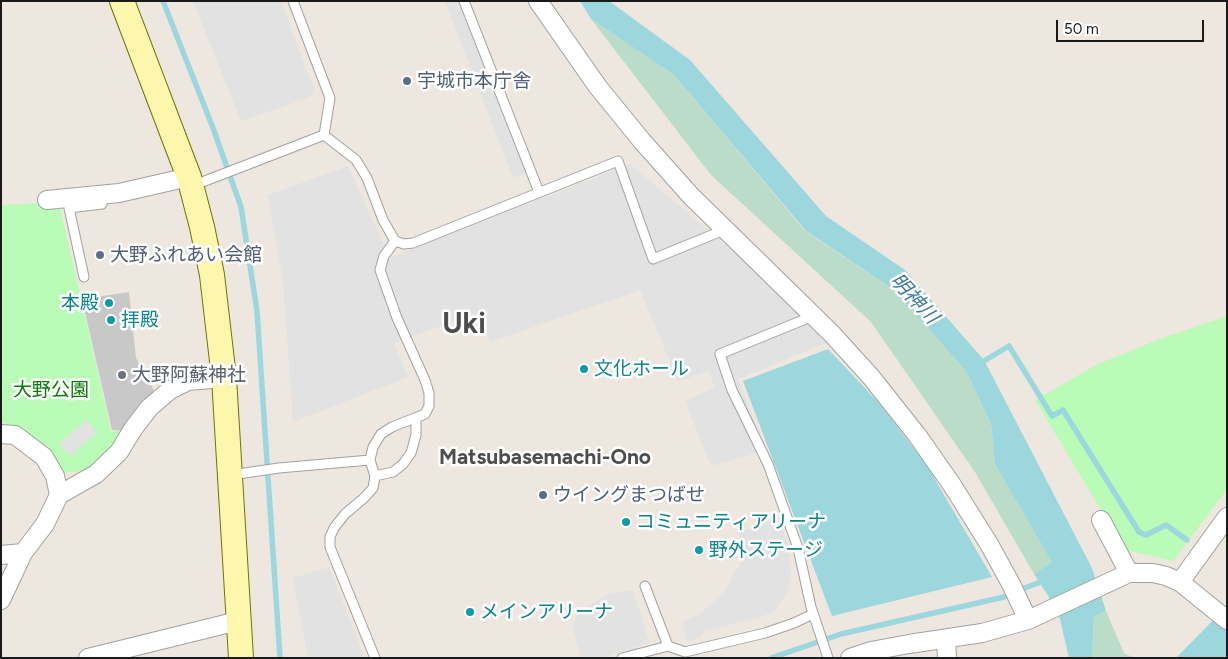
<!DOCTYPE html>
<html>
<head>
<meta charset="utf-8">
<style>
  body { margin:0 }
  #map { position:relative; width:1228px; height:659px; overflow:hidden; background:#ede7df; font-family:Figtree,sans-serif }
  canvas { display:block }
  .frame { position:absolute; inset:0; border:2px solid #1a1a1a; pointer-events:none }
  .scale { position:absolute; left:1056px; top:20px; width:148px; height:22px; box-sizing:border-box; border:2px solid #1a1a1a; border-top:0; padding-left:6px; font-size:15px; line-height:18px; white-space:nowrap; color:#1a1a1a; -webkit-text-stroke:4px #fff; paint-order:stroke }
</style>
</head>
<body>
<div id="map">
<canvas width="1228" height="659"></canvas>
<div class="frame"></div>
<div class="scale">50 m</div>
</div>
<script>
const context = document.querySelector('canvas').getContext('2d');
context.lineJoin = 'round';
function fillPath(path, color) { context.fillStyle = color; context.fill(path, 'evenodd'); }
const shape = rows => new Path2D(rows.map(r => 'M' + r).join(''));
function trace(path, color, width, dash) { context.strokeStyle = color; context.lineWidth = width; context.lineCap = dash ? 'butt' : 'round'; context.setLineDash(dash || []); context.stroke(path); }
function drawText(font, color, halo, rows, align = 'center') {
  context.font = font + ' Figtree,"Noto Sans JP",sans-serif'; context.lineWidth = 5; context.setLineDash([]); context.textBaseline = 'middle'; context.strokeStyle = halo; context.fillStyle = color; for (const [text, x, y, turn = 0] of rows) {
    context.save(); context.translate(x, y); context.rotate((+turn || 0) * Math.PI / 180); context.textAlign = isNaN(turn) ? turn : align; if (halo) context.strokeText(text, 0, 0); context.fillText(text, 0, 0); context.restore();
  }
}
fillPath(shape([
  [129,292,136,358,155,392,124,431,112,430,82,299]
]), '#c8c8c8');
fillPath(shape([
  [591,19,674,75,805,231,893,289,966,371,991,424,995,464,1053,562,1034,574,975,472,871,322,711,175],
  [1106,611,1124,653,1134,658,1092,658,1094,616]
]), '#bbdcc9');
fillPath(shape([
  [59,202,111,431,123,432,118,444,89,470,63,473,51,455,39,441,1,421,1,205],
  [1227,316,1227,489,1173,561,1125,550,1035,400,1098,364,1162,338]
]), '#bafcb7');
fillPath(shape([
  [193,1,281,1,315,92,308,98,241,121],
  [445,1,459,1,527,173,513,178],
  [630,164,748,264,826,343,738,379,766,450,711,466,685,401,715,387,708,371,678,381,640,290,490,342,479,312,394,343,408,377,293,422,283,281,268,195,348,166,390,258],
  [86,420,97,432,70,456,59,444],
  [779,519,789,547,791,574,787,592,775,611,760,617,704,631,701,637,687,642,682,622,701,613,724,593,741,561,739,532],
  [329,567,365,658,308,658,293,578],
  [633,590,649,642,602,658,581,658,572,627,577,616,592,603,610,594]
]), '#e2e2e2');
fillPath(shape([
  [580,1,609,1,690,60,826,216,905,270,984,360,1092,568,1106,611,1094,616,1092,658,1069,658,1058,611,1034,574,1052,562,995,464,991,424,966,371,893,289,806,231,674,75,591,19],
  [828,349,878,402,926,464,992,577,832,616,743,381],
  [1227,605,1227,658,1176,658,1226,607]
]), '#9cd7de');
trace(shape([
  [163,1,213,128,241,207,257,311,280,658],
  [979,364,1009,346,1052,416,1063,410,1139,532,1146,535,1166,525,1187,540],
  [1022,589,1046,580],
  [771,658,841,634,1004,597]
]), '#9cd7de', 5.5);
const lane = shape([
  [293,1,330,98,324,135,356,160,367,178,383,220,395,241,404,244,413,243,618,161,653,259,724,230],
  [464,1,539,192],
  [192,186,324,135],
  [84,277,69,208,102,204,101,195],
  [813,316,720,354,732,390,768,464,798,548,811,607,828,658],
  [231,475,279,468,370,460],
  [375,476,393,472,403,464,411,453,416,435,416,419],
  [645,586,668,646,685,652,765,633,794,623,813,614],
  [375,658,330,547,330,537,334,528,345,514,364,498,373,488,375,476,370,460,373,447,381,434,392,427,425,414,429,406,429,393,425,380,397,318,380,270,384,256,395,241],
  [622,658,668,646]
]);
const street = shape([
  [538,1,598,87,642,141,691,196,832,334,871,377,917,435,952,485,989,544,1011,584,1028,620],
  [47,200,119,193,189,177],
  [1,434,15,435,44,457,55,476,59,495],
  [1101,520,1129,573],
  [1,555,23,553,45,524,59,495,96,474,119,452,133,429,149,408,170,390,188,381,224,378],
  [1180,582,1227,517],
  [1,600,23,553],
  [946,639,947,658],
  [88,658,238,621],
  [850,658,871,651,909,644,982,633,1028,620,1129,573,1153,573,1166,576,1180,582,1227,620]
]);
const secondary = shape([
  [122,1,189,177,202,227,212,275,224,378,241,658]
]);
trace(lane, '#a1a1a1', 11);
trace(street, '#a1a1a1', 20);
trace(secondary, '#737100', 26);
trace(lane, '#fff', 9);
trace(street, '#fff', 18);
trace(secondary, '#fdf7ad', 24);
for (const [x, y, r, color] of [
  [407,81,5,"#5c6f8a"],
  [100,255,5,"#5c6f8a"],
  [109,303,5,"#0f9aa8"],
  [111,320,5,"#0f9aa8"],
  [584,369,5,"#0f9aa8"],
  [122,375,5,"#6b7280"],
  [543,495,5,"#5c6f8a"],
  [626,522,5,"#0f9aa8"],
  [699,550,5,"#0f9aa8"],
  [470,612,5,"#0f9aa8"]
]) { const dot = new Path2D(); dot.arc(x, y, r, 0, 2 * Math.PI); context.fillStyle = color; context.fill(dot); trace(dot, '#fff', 2); }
drawText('19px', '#4e5e75', '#fff', [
  ["宇城市本庁舎",417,81],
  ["大野ふれあい会館",110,255],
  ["ウイングまつばせ",553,495]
], 'left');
drawText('19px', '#0d838f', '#fff', [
  ["本殿",99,303,"right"],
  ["拝殿",121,320],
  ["文化ホール",594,369],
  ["コミュニティアリーナ",636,522],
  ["野外ステージ",709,550],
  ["メインアリーナ",480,612]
], 'left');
drawText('19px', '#5b616d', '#fff', [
  ["大野阿蘇神社",132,375]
], 'left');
drawText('19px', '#0a7c05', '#fff', [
  ["大野公園",51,390]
]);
drawText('italic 20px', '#3e799e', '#fff', [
  ["明神川",914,299,47]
]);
drawText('bold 21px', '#4d4d4d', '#fff', [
  ["Matsubasemachi-Ono",545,458]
]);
drawText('bold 29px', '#4d4d4d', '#fff', [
  ["Uki",464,325]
]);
</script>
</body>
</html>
